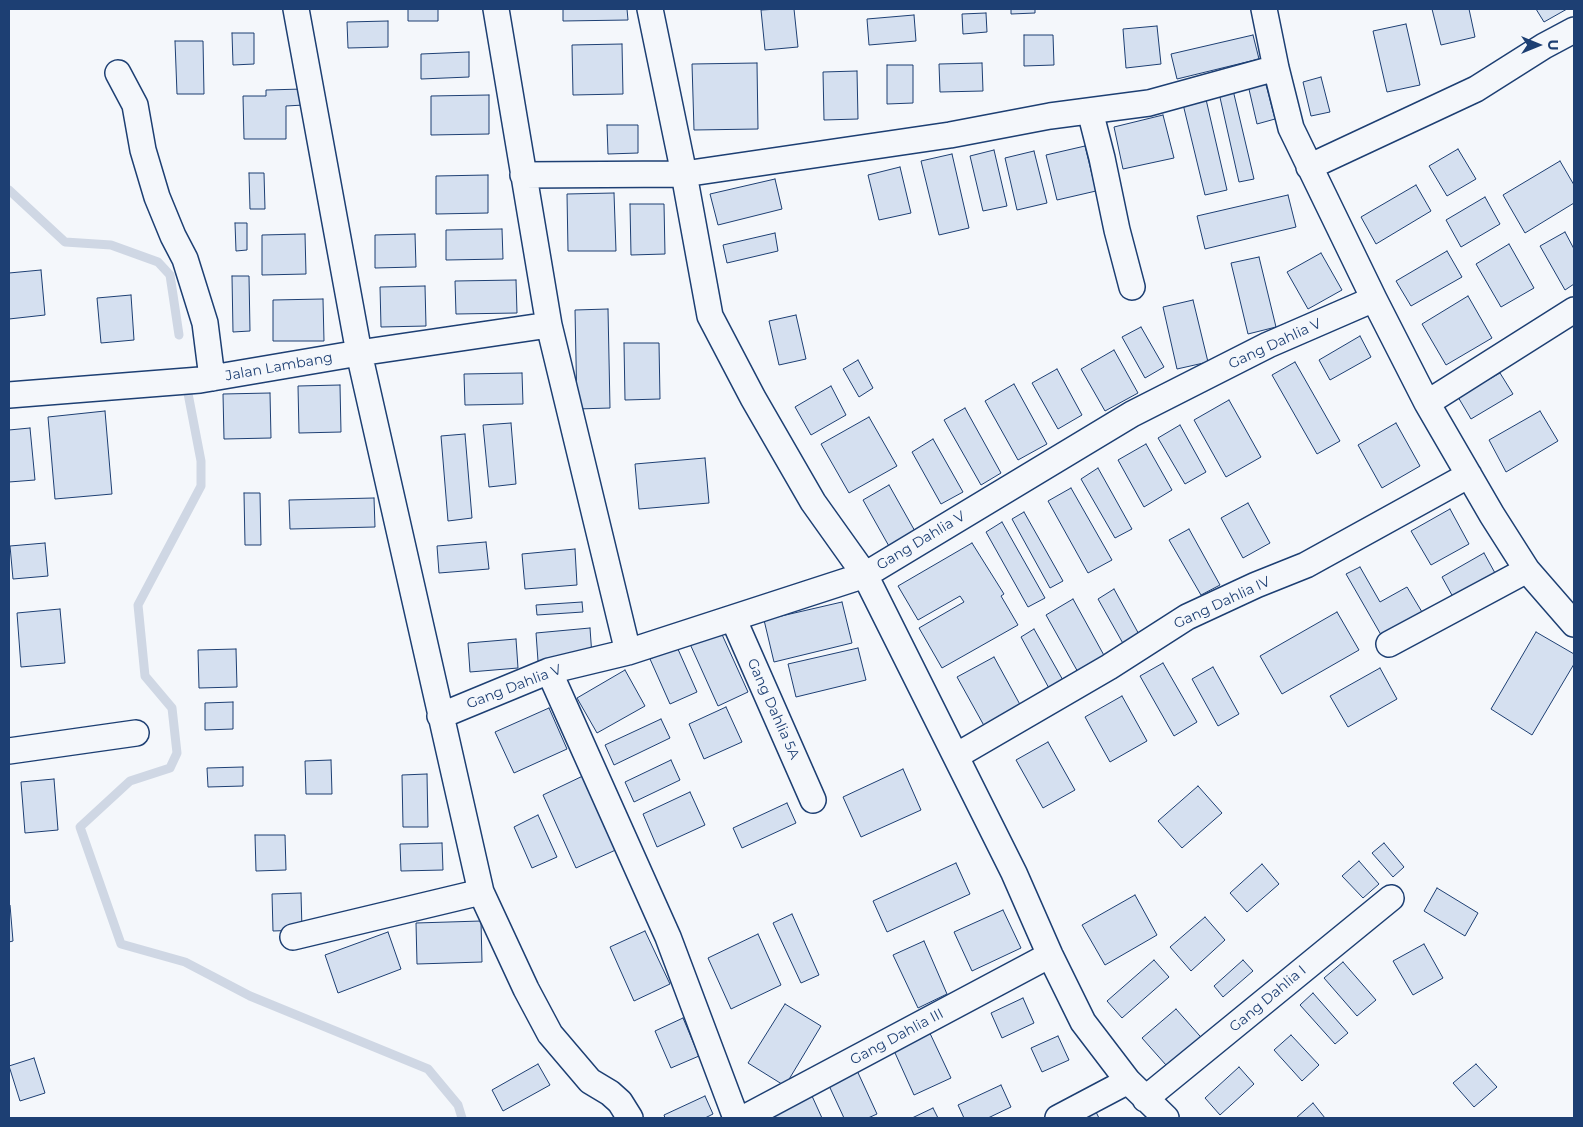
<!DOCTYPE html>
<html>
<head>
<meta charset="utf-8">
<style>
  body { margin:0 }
  #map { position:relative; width:1583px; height:1127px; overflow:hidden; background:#f4f7fb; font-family:Montserrat,sans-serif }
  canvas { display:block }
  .frame { position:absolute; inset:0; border:10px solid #1d3f73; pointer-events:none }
  .north { position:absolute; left:1513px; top:20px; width:50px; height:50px; -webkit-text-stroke:4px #f4f7fb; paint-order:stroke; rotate:90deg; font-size:14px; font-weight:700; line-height:20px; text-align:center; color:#1d3f73 }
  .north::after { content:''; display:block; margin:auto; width:18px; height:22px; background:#1d3f73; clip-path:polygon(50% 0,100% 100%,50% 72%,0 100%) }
</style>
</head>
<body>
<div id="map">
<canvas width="1583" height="1127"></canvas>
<div class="frame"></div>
<div class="north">U</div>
</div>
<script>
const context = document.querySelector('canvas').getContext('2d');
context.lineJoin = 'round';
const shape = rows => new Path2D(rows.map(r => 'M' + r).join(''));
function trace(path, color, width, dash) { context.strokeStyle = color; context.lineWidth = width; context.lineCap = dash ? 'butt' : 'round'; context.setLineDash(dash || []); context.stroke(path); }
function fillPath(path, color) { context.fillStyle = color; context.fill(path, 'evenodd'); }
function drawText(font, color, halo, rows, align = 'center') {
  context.font = font + ' Montserrat,sans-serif'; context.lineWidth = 4; context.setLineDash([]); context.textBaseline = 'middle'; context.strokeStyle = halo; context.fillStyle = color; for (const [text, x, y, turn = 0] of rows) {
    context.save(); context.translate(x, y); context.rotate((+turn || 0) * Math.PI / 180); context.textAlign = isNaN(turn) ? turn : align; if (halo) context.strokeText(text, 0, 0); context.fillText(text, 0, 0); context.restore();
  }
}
trace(shape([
  [9,190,65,242,111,245,158,262,170,275,179,335],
  [186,383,201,461,201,486,138,605,145,676,172,708,177,753,170,768,130,781,80,827,121,944,185,962,250,996,428,1069,458,1105,462,1118]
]), '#cfd7e4', 9);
const building = shape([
  [408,9,438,9,438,21,408,21,408,9],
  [563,9,627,9,628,20,563,21,563,9],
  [779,9,794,9,798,47,765,50,761,10,779,9],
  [1011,9,1035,9,1035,13,1011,14,1011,9],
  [1432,9,1469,9,1475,37,1441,45,1432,9],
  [1536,9,1567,9,1544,22,1536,9],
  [986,13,987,32,963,34,962,14,986,13],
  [914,15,916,41,869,45,867,19,914,15],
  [388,21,388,47,348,48,347,22,388,21],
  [1406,24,1420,85,1387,92,1373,31,1406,24],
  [1157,26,1161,64,1126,68,1123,29,1157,26],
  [232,33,254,33,254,64,233,65,232,33],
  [1024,35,1053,35,1054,65,1024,66,1024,35],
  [1253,35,1259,59,1177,79,1171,54,1253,35],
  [175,41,203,41,204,94,177,94,175,41],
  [622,44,623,94,573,95,572,45,622,44],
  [469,52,469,77,421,79,421,54,469,52],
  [757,63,758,129,694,130,692,64,757,63],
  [982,63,983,91,940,92,939,64,982,63],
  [887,65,913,65,913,103,887,104,887,65],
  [857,71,858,119,824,120,823,72,857,71],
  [1321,77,1330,112,1311,116,1303,82,1321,77],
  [1265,81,1275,119,1257,124,1248,85,1265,81],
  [303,89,304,105,286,106,286,139,244,139,243,96,266,96,266,90,303,89],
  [1233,90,1254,179,1239,182,1219,93,1233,90],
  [489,95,489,134,431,135,431,96,489,95],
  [1205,95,1227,190,1205,195,1182,100,1205,95],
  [1163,115,1174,158,1123,169,1114,127,1163,115],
  [607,125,638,125,638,153,608,154,607,125],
  [1085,146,1096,191,1057,200,1046,155,1085,146],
  [1458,149,1476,179,1447,196,1429,166,1458,149],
  [994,150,1007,206,983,211,970,156,994,150],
  [1034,151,1047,203,1017,210,1005,158,1034,151],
  [952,154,969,228,939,235,921,161,952,154],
  [1560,161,1574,185,1574,203,1525,233,1503,195,1560,161],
  [900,167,911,213,879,220,868,175,900,167],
  [249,173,264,173,265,209,250,209,249,173],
  [488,175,488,213,436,214,436,176,488,175],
  [775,179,782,209,718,225,710,194,775,179],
  [1416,185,1431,211,1376,244,1361,217,1416,185],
  [614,193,616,251,568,251,567,194,614,193],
  [1288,195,1296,227,1205,249,1197,216,1288,195],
  [1485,197,1500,224,1461,247,1446,220,1485,197],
  [630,204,664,204,665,254,631,255,630,204],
  [235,223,247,223,247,250,236,251,235,223],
  [502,229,503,259,446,260,446,230,502,229],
  [1565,232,1574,249,1574,284,1565,290,1540,246,1565,232],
  [775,233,778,251,727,263,723,245,775,233],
  [305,234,306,274,262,275,262,235,305,234],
  [415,234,416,267,375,268,375,235,415,234],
  [1509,244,1534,288,1501,307,1476,264,1509,244],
  [1447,251,1462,277,1411,306,1396,281,1447,251],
  [1321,253,1342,290,1308,309,1287,272,1321,253],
  [1259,257,1276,327,1248,334,1231,263,1259,257],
  [41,270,45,315,9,319,9,273,41,270],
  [232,276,249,276,250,331,233,332,232,276],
  [516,280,517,313,456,314,455,281,516,280],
  [425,286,426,326,381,327,380,287,425,286],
  [131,295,134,340,101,343,97,298,131,295],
  [1468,296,1492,338,1446,365,1422,324,1468,296],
  [323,299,324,341,273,341,273,300,323,299],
  [1193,300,1208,362,1177,369,1163,307,1193,300],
  [608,309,610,408,577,409,575,310,608,309],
  [796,315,806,359,779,365,769,321,796,315],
  [1141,327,1164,367,1145,378,1122,337,1141,327],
  [1360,336,1371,357,1330,380,1319,360,1360,336],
  [624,343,659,343,660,399,625,400,624,343],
  [1114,350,1138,393,1105,411,1081,369,1114,350],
  [858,360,873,388,859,397,843,369,858,360],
  [1295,362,1340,441,1317,454,1272,375,1295,362],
  [1057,369,1082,415,1058,429,1032,383,1057,369],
  [522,373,523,404,465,405,464,374,522,373],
  [1500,373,1513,394,1471,419,1458,397,1500,373],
  [1014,384,1047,444,1018,460,985,401,1014,384],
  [340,385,341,432,299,433,298,386,340,385],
  [831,386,846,415,811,435,795,407,831,386],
  [270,393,271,438,224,439,223,394,270,393],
  [1229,400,1261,457,1226,477,1194,420,1229,400],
  [965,408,1001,473,981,485,944,420,965,408],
  [105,411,112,494,55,499,48,417,105,411],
  [1540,411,1558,441,1506,472,1489,440,1540,411],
  [869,417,897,466,849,493,821,444,869,417],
  [511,423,516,484,489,487,483,425,511,423],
  [1396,423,1420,466,1382,488,1358,445,1396,423],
  [1180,425,1206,472,1185,484,1158,438,1180,425],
  [30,428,35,480,9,482,9,430,30,428],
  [465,434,472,518,448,521,441,436,465,434],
  [933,439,963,492,941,504,912,452,933,439],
  [1146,444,1172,490,1144,507,1118,460,1146,444],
  [705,458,709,503,639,509,635,464,705,458],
  [1098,468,1132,529,1115,538,1081,479,1098,468],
  [889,485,916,533,890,548,863,500,889,485],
  [1071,488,1112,560,1088,573,1048,501,1071,488],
  [244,493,260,493,261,545,245,545,244,493],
  [374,498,375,527,290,529,289,500,374,498],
  [1248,503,1270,543,1243,558,1221,518,1248,503],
  [1450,509,1469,544,1431,565,1411,531,1450,509],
  [1024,512,1063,581,1050,588,1012,519,1024,512],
  [1002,522,1045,598,1028,607,986,532,1002,522],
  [1189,529,1220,585,1201,595,1169,540,1189,529],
  [486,542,489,569,439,573,437,546,486,542],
  [45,543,48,576,13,579,10,546,45,543],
  [972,543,1004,594,1001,596,1018,625,942,668,919,628,964,602,960,596,918,620,898,586,972,543],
  [575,549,577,585,525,589,522,554,575,549],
  [1484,553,1495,573,1453,597,1442,577,1484,553],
  [1360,567,1380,602,1407,587,1425,617,1384,640,1346,574,1360,567],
  [1114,589,1141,638,1125,647,1098,599,1114,589],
  [1073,599,1106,659,1079,674,1046,615,1073,599],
  [582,602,583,612,537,615,536,605,582,602],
  [842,602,852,643,774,662,764,620,842,602],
  [60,609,65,663,21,667,17,613,60,609],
  [1337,612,1359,650,1282,694,1260,656,1337,612],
  [590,628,592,656,538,661,536,633,590,628],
  [1034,629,1064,682,1050,690,1021,637,1034,629],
  [720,630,748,692,718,706,690,644,720,630],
  [1536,632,1574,654,1574,664,1532,735,1491,709,1536,632],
  [516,639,518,668,470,672,468,643,516,639],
  [677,647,697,692,670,704,650,659,677,647],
  [858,648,866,680,796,697,788,664,858,648],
  [236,649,237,687,199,688,198,650,236,649],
  [994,657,1023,710,987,731,957,677,994,657],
  [1163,663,1197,722,1174,736,1140,676,1163,663],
  [1213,667,1239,714,1218,726,1192,679,1213,667],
  [1380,668,1397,699,1348,727,1330,696,1380,668],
  [625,670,645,706,597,733,577,698,625,670],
  [1122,696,1147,741,1110,762,1085,717,1122,696],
  [233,702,233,729,205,730,205,703,233,702],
  [726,707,742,742,704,759,689,724,726,707],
  [549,708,567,749,514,773,495,732,549,708],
  [661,719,670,738,614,765,605,745,661,719],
  [1048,742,1075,790,1043,808,1016,760,1048,742],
  [331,760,332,794,306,794,305,761,331,760],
  [671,760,680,780,634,802,625,782,671,760],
  [243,767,243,786,208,787,207,768,243,767],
  [903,769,921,810,861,837,843,797,903,769],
  [427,774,428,827,403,827,402,775,427,774],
  [587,774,620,848,576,868,543,795,587,774],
  [54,779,58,830,25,833,21,782,54,779],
  [1198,786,1222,813,1182,848,1158,821,1198,786],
  [690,792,705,825,657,847,643,814,690,792],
  [787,803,796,823,742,848,733,828,787,803],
  [538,815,557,857,532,868,514,827,538,815],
  [255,835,285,835,286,870,256,871,255,835],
  [442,843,443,870,401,871,400,844,442,843],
  [1384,843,1404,867,1393,877,1372,853,1384,843],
  [1359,861,1379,884,1363,898,1342,876,1359,861],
  [956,863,970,894,887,932,873,901,956,863],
  [1262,864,1279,884,1247,912,1230,893,1262,864],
  [1437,888,1478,913,1465,936,1424,911,1437,888],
  [301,893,302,930,273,931,272,894,301,893],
  [1135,895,1157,935,1105,965,1082,925,1135,895],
  [9,905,10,905,13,941,9,942,9,905],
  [1003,910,1021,948,972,971,954,932,1003,910],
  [792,914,819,975,801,983,773,923,792,914],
  [1205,917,1225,940,1191,971,1170,947,1205,917],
  [481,921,482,962,417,964,416,923,481,921],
  [645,931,670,984,634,1001,610,947,645,931],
  [388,932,401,969,338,993,325,955,388,932],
  [758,934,781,985,731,1009,708,958,758,934],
  [924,941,947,994,918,1008,893,955,924,941],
  [1424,944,1443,978,1413,995,1393,961,1424,944],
  [1154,960,1169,977,1122,1018,1107,1001,1154,960],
  [1243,960,1253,971,1223,997,1214,986,1243,960],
  [1343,962,1376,1000,1357,1016,1324,978,1343,962],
  [1313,993,1348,1033,1335,1044,1300,1005,1313,993],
  [1023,998,1034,1023,1002,1038,991,1013,1023,998],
  [785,1004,821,1026,785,1086,748,1063,785,1004],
  [1176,1009,1207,1044,1174,1074,1142,1038,1176,1009],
  [683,1018,699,1056,671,1068,655,1031,683,1018],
  [927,1027,951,1078,914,1095,891,1044,927,1027],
  [1291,1035,1319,1065,1302,1081,1274,1050,1291,1035],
  [1058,1036,1069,1060,1042,1072,1031,1048,1058,1036],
  [34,1058,45,1093,20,1101,9,1066,34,1058],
  [538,1064,550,1085,503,1111,492,1090,538,1064],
  [854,1064,877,1114,868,1118,844,1118,825,1077,854,1064],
  [1476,1064,1497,1087,1474,1107,1453,1083,1476,1064],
  [1239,1067,1254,1084,1220,1115,1205,1098,1239,1067],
  [1001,1085,1011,1107,988,1118,964,1118,958,1105,1001,1085],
  [705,1096,713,1114,705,1118,665,1118,664,1115,705,1096],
  [812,1096,822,1118,771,1118,770,1115,812,1096],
  [1313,1103,1325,1118,1296,1118,1313,1103],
  [933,1108,938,1118,912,1118,933,1108],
  [1095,1110,1099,1118,1079,1118,1095,1110]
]);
fillPath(building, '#d5e0f0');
trace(building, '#1d3f73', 1);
const street = shape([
  [296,9,359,353,481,892,526,989,550,1034,590,1081,610,1093,620,1102,630,1118],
  [496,9,549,325,628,652],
  [650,9,684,174,710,316,753,398,813,502,865,575,1014,873,1050,955,1083,1022,1128,1081,1166,1118],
  [1264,9,1276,68,1291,128,1374,299,1427,403,1492,515,1527,570,1574,624],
  [118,73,135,105,143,150,157,197,173,236,185,259,205,323,212,378],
  [1090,111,1102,158,1117,230,1132,287],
  [1309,167,1476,89,1544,46,1574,30],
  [523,175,684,174,950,135,1050,116,1149,103,1276,68],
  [9,395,200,380,359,353,549,325],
  [1427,403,1574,310],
  [733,618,813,800],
  [1389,644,1527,570],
  [549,671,668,937,736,1118],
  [440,716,549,671,628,652,865,575,1132,414,1268,345,1374,299],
  [9,751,136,733],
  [956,756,1109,667,1187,617,1256,585,1306,565,1469,475],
  [293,937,481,892],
  [1145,1099,1391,898],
  [744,1118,1050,955],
  [1058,1118,1128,1081]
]);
trace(street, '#1d3f73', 28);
trace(street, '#f4f7fb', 25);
drawText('14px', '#1d3f73', '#f4f7fb', [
  ["Gang Dahlia V",1275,344,-25],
  ["Jalan Lambang",279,367,-10],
  ["Gang Dahlia V",921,541,-31],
  ["Gang Dahlia IV",1222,603,-25],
  ["Gang Dahlia V",514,687,-21],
  ["Gang Dahlia 5A",773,709,66],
  ["Gang Dahlia I",1268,999,-40],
  ["Gang Dahlia III",897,1037,-28]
]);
</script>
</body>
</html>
